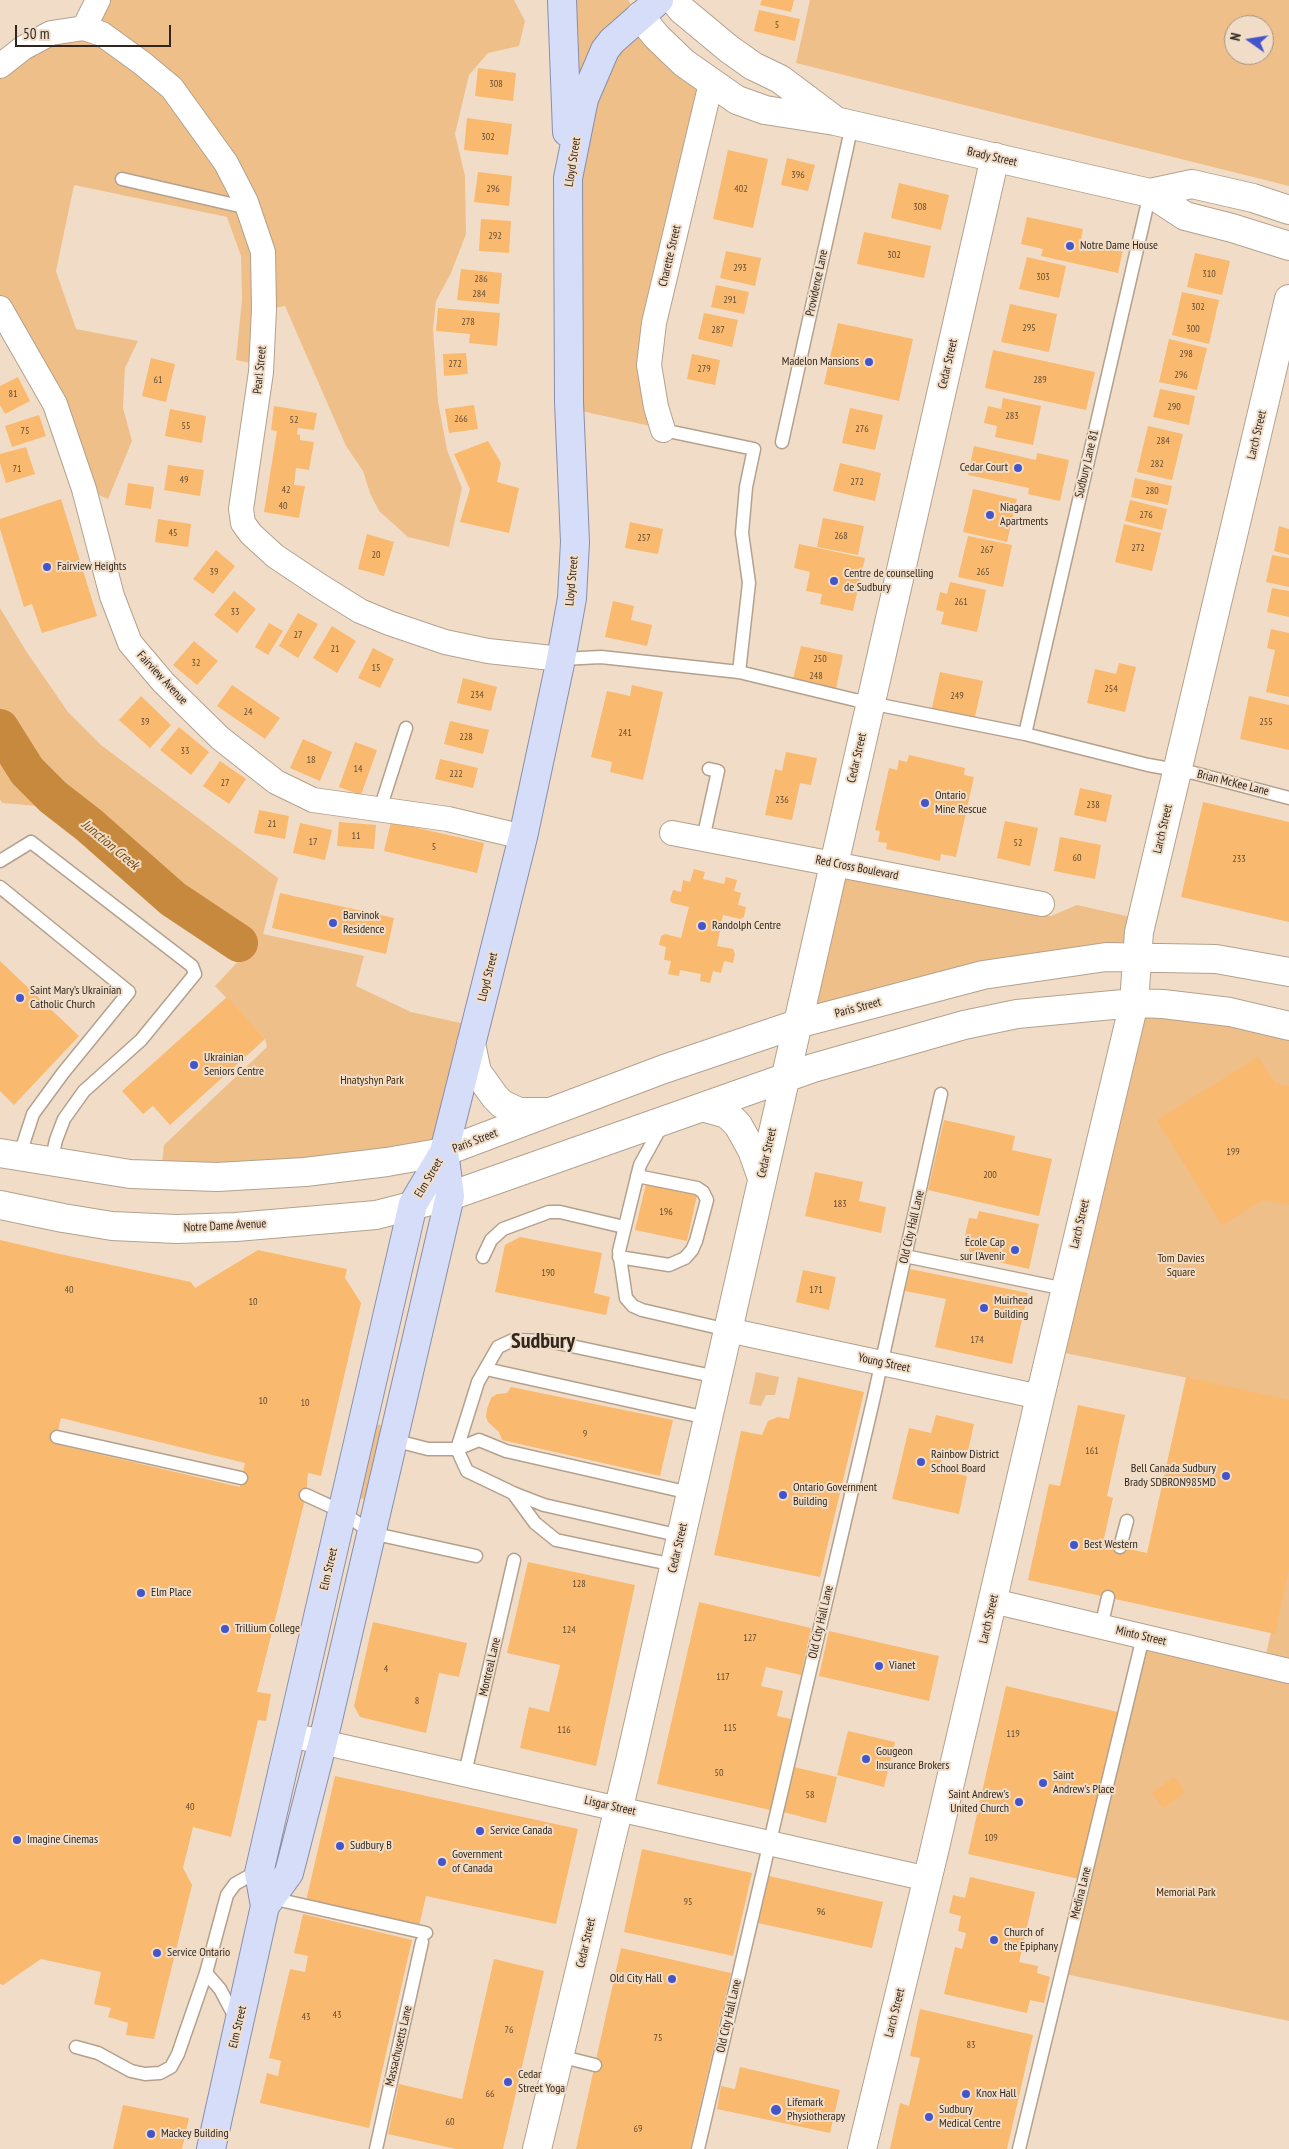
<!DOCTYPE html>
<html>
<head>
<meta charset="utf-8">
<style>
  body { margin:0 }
  #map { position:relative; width:1289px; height:2149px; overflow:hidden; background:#f1ddc7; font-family:"PT Sans Narrow",sans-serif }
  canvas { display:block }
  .north { position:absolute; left:1224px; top:15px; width:50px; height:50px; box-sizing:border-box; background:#f1ddc7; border:1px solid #a39484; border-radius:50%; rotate:283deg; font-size:14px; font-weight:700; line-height:20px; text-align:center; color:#2f271f }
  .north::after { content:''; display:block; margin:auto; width:18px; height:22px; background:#4355c9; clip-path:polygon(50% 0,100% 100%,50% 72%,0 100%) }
  .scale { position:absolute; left:15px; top:25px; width:156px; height:22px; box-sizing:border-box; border:2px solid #2f271f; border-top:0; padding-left:6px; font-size:15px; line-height:18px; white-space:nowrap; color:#2f271f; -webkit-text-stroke:4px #f1ddc7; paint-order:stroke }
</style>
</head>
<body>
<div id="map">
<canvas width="1289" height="2149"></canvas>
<div class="north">N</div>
<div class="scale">50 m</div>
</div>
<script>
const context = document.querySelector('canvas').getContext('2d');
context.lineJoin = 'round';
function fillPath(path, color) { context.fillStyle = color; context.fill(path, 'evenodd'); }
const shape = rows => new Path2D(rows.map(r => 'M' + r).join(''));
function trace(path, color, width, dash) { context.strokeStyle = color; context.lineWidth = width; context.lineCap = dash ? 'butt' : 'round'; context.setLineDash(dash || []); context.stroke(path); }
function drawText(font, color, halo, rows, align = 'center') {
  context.font = font + ' "PT Sans Narrow",sans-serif'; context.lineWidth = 4; context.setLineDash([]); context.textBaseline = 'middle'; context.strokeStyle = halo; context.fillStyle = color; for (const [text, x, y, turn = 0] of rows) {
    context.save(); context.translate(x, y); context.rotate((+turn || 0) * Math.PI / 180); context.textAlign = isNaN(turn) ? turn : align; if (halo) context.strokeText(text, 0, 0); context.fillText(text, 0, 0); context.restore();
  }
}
fillPath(shape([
  [97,0,514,0,525,21,519,46,488,53,469,75,455,134,465,176,466,234,451,273,436,301,433,329,438,401,447,450,462,488,449,547,408,537,379,511,370,493,363,471,346,446,285,306,263,310,260,365,236,360,242,299,241,256,227,217,74,185,56,271,76,329,138,341,125,368,123,408,132,441,108,499,83,488,0,312,0,64,84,27],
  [570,0,628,0,638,15,712,85,656,323,664,429,581,411],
  [810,0,1289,0,1289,186,796,63],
  [1234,25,1264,25,1264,55,1234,55],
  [0,608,26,651,68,712,101,745,278,878,263,934,364,956,356,986,411,1012,474,1026,443,1151,161,1174,164,1145,267,1047,265,1039,215,986,245,954,212,939,162,904,37,806,2,803,0,799],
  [835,866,1051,916,1077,905,1144,920,1140,956,799,1022],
  [1131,1005,1289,1028,1289,1401,1188,1378,1050,1350],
  [756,1372,779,1377,775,1395,766,1395,761,1406,749,1404],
  [375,1424,384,1426,368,1496,364,1499,359,1498],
  [1289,1554,1289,2021,1060,1973,1141,1638,1263,1667]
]), '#efbf89');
trace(shape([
  [0,728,27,771,53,797,89,825,173,899,239,943]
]), '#c6893d', 38);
fillPath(shape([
  [762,0,794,0,791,12,760,5],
  [759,10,800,19,795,41,754,31],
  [478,68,516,73,513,101,475,96],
  [467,118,512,124,508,155,464,150],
  [728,150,768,159,753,228,713,219],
  [787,158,815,165,808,191,781,185],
  [478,172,512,176,509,206,474,202],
  [899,183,949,195,941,230,891,218],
  [1027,217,1083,229,1081,240,1123,249,1118,273,1041,256,1043,249,1021,244],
  [481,219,511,221,509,253,479,251],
  [864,232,931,246,924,278,857,264],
  [726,251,761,258,755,286,720,278],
  [1195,253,1230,261,1222,295,1187,287],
  [1027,257,1066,266,1059,298,1019,289],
  [461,269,502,273,499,304,457,300],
  [716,285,749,292,744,314,711,307],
  [1182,292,1219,300,1209,344,1172,335],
  [1010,304,1057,314,1049,352,1001,342],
  [438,308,500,313,497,346,469,343,470,334,436,331],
  [704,313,738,320,732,347,698,339],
  [838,323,913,339,899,401,824,384],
  [1169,339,1207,348,1197,390,1159,382],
  [993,350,1095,372,1086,410,985,388],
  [466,353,468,374,444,376,443,354],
  [692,354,720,360,715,385,687,379],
  [151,358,175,364,166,402,142,396],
  [18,377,30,401,5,414,0,405,0,386],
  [1160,389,1195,396,1189,425,1153,417],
  [1003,398,1041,406,1033,445,995,437,997,426,984,423,988,406,1001,409],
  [474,405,478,429,449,433,445,409],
  [274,406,317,413,314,430,298,428,297,434,300,435,300,440,314,442,309,470,296,468,294,485,305,486,299,518,264,512,277,431,271,430],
  [850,408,883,415,875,450,842,443],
  [170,409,206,416,202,443,165,436],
  [39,415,46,436,12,447,5,426],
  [1148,426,1183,434,1172,480,1137,472],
  [488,441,501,463,497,482,519,488,509,533,460,522,470,489,454,454],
  [974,446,1036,460,1037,453,1069,460,1060,501,1028,494,1029,488,968,475],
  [26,447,35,474,6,483,0,463,0,454],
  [840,463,881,473,875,501,833,491],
  [168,465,204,470,200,496,164,490],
  [1135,478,1172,486,1168,505,1131,497],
  [128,483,154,487,151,509,125,505],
  [973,489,1017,499,1007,542,963,532],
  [61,499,97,616,42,633,32,604,24,607,0,529,0,519],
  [1130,500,1167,509,1162,530,1125,521],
  [823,518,864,526,858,555,817,547],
  [158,519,191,524,188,547,155,542],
  [630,522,663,529,658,554,625,548],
  [1124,524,1161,533,1152,571,1115,562],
  [1279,526,1289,529,1289,555,1274,551],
  [367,534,394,542,384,576,358,569],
  [968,536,1012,545,1003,587,958,577],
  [799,544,865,558,853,611,820,604,822,594,806,591,810,572,794,568],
  [216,550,235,566,213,594,193,579],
  [1272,555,1289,558,1289,587,1266,582],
  [950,582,986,590,977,632,941,624,944,612,936,610,940,592,947,594],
  [1272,588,1289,591,1289,617,1267,612],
  [234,591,256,609,237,633,214,615],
  [613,601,634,606,631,620,652,625,647,646,605,637],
  [298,613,318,624,298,658,279,646],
  [269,623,283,631,268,655,255,647],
  [332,626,356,641,337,673,313,658],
  [1271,629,1289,633,1289,697,1266,692,1275,650,1267,648],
  [194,641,218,661,197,685,173,665],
  [801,646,843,655,836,689,793,679],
  [373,648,394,659,380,688,358,678],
  [1119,663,1136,667,1125,712,1087,703,1095,669,1116,674],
  [940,672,983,681,974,721,931,712],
  [463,678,497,687,491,711,457,703],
  [232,685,280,718,265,739,217,706],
  [632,685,663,692,643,780,610,772,612,762,591,757,607,691,630,696],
  [141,696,171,725,150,748,119,720],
  [1249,696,1289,705,1289,750,1240,739],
  [450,721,489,730,483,754,444,744],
  [179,727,209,752,191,775,160,750],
  [303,739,332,752,320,781,290,768],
  [355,742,377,750,361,795,339,787],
  [786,752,817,758,811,785,800,783,792,820,765,815,775,769,782,771],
  [909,755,965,768,964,775,974,777,956,857,941,854,940,861,886,849,887,843,878,842,880,831,875,830,889,768,897,770,899,760,907,762],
  [440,759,478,768,473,788,435,779],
  [220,761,246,779,229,804,203,786],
  [1080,788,1112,795,1106,822,1074,815],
  [1203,802,1289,822,1289,922,1181,897],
  [259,810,289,816,285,839,254,833],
  [1005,821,1038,828,1030,866,997,858],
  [339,822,376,825,374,849,337,846],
  [391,822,484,843,477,873,384,851],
  [300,823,332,830,325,860,293,853],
  [1060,837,1101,845,1095,879,1054,871],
  [694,869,705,872,703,879,724,884,726,877,737,880,734,891,741,893,738,905,746,907,744,917,740,919,723,915,717,946,733,949,735,954,733,963,724,961,721,973,713,971,710,983,700,981,701,974,680,970,679,976,668,974,671,961,664,960,666,947,659,945,661,936,665,934,681,938,689,907,672,903,670,900,673,890,681,892,683,880,690,882],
  [280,893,394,918,386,954,272,928],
  [0,961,79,1036,14,1105,0,1091],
  [227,997,265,1039,170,1125,153,1106,143,1114,122,1091],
  [1258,1057,1275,1083,1289,1086,1289,1205,1263,1200,1222,1225,1157,1120],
  [944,1120,1015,1136,1012,1150,1052,1159,1039,1216,928,1190],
  [815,1172,863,1182,859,1201,886,1207,881,1233,805,1216],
  [646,1184,697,1195,687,1241,635,1230],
  [979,1211,1039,1224,1029,1269,968,1255,971,1242,964,1240,969,1218,977,1219],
  [520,1237,602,1253,594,1293,610,1297,606,1315,495,1292,505,1245],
  [0,1240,60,1254,191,1282,195,1288,258,1250,347,1269,345,1278,361,1303,321,1476,308,1473,306,1495,257,1692,271,1694,266,1721,258,1720,231,1837,193,1827,183,1868,192,1885,154,2039,126,2035,128,2023,108,2017,111,2008,94,2004,101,1972,41,1959,3,1985,0,1984],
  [61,1418,245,1463,240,1487,55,1444],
  [910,1269,1028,1293,1012,1364,935,1347,946,1299,905,1291],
  [803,1270,836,1277,829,1310,796,1302],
  [798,1377,864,1392,820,1577,714,1555,741,1431,762,1435,768,1421,778,1417,789,1419],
  [1186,1377,1289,1400,1289,1568,1275,1634,1028,1580,1049,1484,1060,1486,1078,1405,1125,1415,1107,1496,1113,1498,1103,1543,1147,1553],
  [511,1387,673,1420,660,1476,502,1440,499,1432,488,1422,486,1417,487,1409,491,1398,497,1394,507,1393],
  [936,1415,974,1424,967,1455,944,1450,939,1470,967,1476,959,1514,892,1499,909,1428,931,1433],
  [528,1562,635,1585,596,1766,520,1748,529,1707,549,1712,560,1665,507,1653],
  [699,1602,811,1628,801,1675,766,1667,761,1686,783,1691,777,1716,791,1719,770,1810,657,1784],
  [373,1622,467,1643,459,1677,439,1673,426,1733,360,1717,354,1706],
  [829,1631,939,1656,929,1701,819,1676],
  [1006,1686,1118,1712,1079,1879,968,1854],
  [848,1731,895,1742,884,1787,837,1775],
  [794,1767,837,1777,826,1823,783,1812],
  [335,1776,578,1829,556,1924,426,1896,419,1926,306,1901],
  [1174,1777,1185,1792,1163,1808,1152,1793],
  [642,1849,752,1873,733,1956,624,1932],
  [769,1876,883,1902,872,1948,758,1923],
  [970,1877,1035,1892,1019,1962,1038,1966,1037,1973,1050,1977,1044,2003,1030,2000,1027,2013,944,1994,955,1947,962,1949,966,1933,958,1931,961,1916,949,1913,953,1895,965,1898],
  [303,1914,412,1940,369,2128,260,2103,267,2073,278,2076,281,2061,269,2058,290,1969,305,1972,308,1956,294,1953],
  [621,1948,731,1973,690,2149,576,2149],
  [494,1959,544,1971,503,2149,456,2149,388,2134,399,2084,462,2099],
  [920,2009,1033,2035,1007,2149,890,2149,900,2103,909,2106,920,2058,910,2056],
  [740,2067,840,2090,830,2133,717,2109,721,2086,735,2089],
  [123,2105,189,2118,182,2149,113,2149]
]), '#f9b96f');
const lane = shape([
  [122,179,248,208],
  [663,430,754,449,746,487,742,533,749,583,739,672],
  [782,442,852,125],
  [561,659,601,657,739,672,855,700,1025,734,1148,765,1194,773,1289,798],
  [1025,734,1150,193],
  [380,809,406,728],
  [703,839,718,771,709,769],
  [0,861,31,842,192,966,195,974,141,1040,84,1091,64,1119,56,1140,51,1162],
  [0,887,129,992,63,1073,33,1114,19,1157],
  [662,1125,640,1165,619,1251,626,1298,633,1306,642,1310,728,1330],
  [905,1256,1065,1289],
  [483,1257,491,1240,503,1229,549,1212,560,1212,624,1227],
  [619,1257,669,1265,685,1258,692,1250,696,1241,707,1200,703,1192,697,1188,637,1176],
  [486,1369,707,1418],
  [57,1437,241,1478],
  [393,1440,428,1449,457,1449,479,1440,506,1451,690,1493],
  [513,1493,535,1523,556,1540,674,1565],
  [306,1495,343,1512,371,1533,476,1556],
  [681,1536,544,1505,513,1493,467,1471,457,1449,478,1382,498,1347,513,1340,548,1341,717,1377],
  [1120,1547,1127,1521],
  [1101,1627,1108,1597],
  [465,1773,514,1560],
  [271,1898,426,1933],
  [206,1973,220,1989,236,2019],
  [76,2047,98,2053,131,2071,145,2074,160,2073,171,2067,178,2054,206,1973,227,1895,235,1884,249,1876,259,1873],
  [559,2056,595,2065],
  [376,2149,422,1942],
  [698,2149,873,1401,941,1094],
  [1019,2149,1143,1637]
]);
const street = shape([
  [84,28,98,0],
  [0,66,23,48,51,33,84,28,102,34,142,63,172,88,226,163,246,202,263,252,264,309,261,372,241,509,243,523,251,534,275,556,320,586,360,611,389,623,445,642,488,651,561,659],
  [0,308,55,404,84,489,112,596,130,643,163,682,220,738,276,782,313,800,448,819,523,837],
  [663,430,656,407,649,365,654,323,711,83],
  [672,833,1042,904],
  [728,1330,1040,1397],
  [993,1601,1289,1671],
  [291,1735,928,1879]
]);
const secondary = shape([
  [674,0,682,10,729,49,753,66,780,79,832,118],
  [640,16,656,36,684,63,737,100,765,110,835,121,1150,193,1185,216,1232,228,1289,246],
  [1150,193,1192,184,1253,198,1289,210],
  [471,1044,477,1072,495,1097,502,1104,519,1112,546,1112],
  [702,1107,727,1114,738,1125,752,1150,762,1178],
  [0,1153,130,1174,217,1177,305,1172,387,1162,444,1152,664,1069,797,1024,983,975,1106,957,1216,959,1289,972],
  [0,1205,63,1218,112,1226,177,1229,236,1227,376,1215,450,1196,813,1068,964,1025,1017,1014,1134,1003,1163,1004,1230,1012,1289,1026],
  [537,2149,630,1761,995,157],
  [862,2149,933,1856,1040,1397,1134,1003,1139,932,1289,299]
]);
const primary = shape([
  [562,0,567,132],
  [265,1906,289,1873,323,1741,450,1196,444,1152],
  [211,2149,265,1906,259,1873,413,1204,444,1152,523,837,561,659,572,598,575,542,569,402,568,178,584,99,605,50,612,41,659,0]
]);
trace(lane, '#b4a18d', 15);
trace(street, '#b4a18d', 26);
trace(secondary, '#b4a18d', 30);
trace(primary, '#898faa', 30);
trace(lane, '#fff', 12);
trace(street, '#fff', 24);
trace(secondary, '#fff', 28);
trace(primary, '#d5ddf9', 28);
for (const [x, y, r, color] of [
  [1070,246,5,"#4355c9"],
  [869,362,5,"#4355c9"],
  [1018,468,5,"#4355c9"],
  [990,515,5,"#4355c9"],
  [47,567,5,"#4355c9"],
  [834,581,5,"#4355c9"],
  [925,803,5,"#4355c9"],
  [333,923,5,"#4355c9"],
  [702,926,5,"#4355c9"],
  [20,998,5,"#4355c9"],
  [194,1065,5,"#4355c9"],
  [1015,1250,5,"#4355c9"],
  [984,1308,5,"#4355c9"],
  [921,1462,5,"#4355c9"],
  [1226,1476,5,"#4355c9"],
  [783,1495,5,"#4355c9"],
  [1074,1545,5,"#4355c9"],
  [141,1593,5,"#4355c9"],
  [225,1629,5,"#4355c9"],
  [879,1666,5,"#4355c9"],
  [866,1759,5,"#4355c9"],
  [1043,1783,5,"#4355c9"],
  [1019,1802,5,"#4355c9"],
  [480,1831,5,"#4355c9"],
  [17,1840,5,"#4355c9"],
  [340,1846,5,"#4355c9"],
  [442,1862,5,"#4355c9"],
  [994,1940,5,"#4355c9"],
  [157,1953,5,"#4355c9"],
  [672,1979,5,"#4355c9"],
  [508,2082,5,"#4355c9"],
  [966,2094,5,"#4355c9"],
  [776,2110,6,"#4355c9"],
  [929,2117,5,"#4355c9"],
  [151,2134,5,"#4355c9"]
]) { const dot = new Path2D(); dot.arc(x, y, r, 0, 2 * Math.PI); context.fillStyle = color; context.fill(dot); trace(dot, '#f1ddc7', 2); }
drawText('10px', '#624c33', null, [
  ["5",777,25],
  ["308",496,84],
  ["302",488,137],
  ["396",798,175],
  ["296",493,189],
  ["402",741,189],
  ["308",920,207],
  ["292",495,236],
  ["302",894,255],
  ["293",740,268],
  ["310",1209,274],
  ["303",1043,277],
  ["286",481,279],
  ["284",479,294],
  ["291",730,300],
  ["302",1198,307],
  ["278",468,322],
  ["295",1029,328],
  ["300",1193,329],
  ["287",718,330],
  ["298",1186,354],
  ["272",455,364],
  ["279",704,369],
  ["296",1181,375],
  ["61",158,380],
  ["289",1040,380],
  ["81",13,394],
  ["290",1174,407],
  ["283",1012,416],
  ["266",461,419],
  ["52",294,420],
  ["55",186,426],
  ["276",862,429],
  ["75",25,431],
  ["284",1163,441],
  ["282",1157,464],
  ["71",17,469],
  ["49",184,480],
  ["272",857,482],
  ["42",286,490],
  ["280",1152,491],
  ["40",283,506],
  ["276",1146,515],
  ["45",173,533],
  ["268",841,536],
  ["257",644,538],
  ["272",1138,548],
  ["267",987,550],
  ["20",376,555],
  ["39",214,572],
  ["265",983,572],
  ["261",961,602],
  ["33",235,612],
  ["27",298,635],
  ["21",335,649],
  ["250",820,659],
  ["32",196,663],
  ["15",376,668],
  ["248",816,676],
  ["254",1111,689],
  ["234",477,695],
  ["249",957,696],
  ["24",248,712],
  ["39",145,722],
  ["255",1266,722],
  ["241",625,733],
  ["228",466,737],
  ["33",185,751],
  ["18",311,760],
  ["14",358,769],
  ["222",456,774],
  ["27",225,783],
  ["236",782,800],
  ["238",1093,805],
  ["21",272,824],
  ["11",356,836],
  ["17",313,842],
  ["52",1018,843],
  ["5",434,847],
  ["60",1077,858],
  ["233",1239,859],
  ["199",1233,1152],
  ["200",990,1175],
  ["183",840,1204],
  ["196",666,1212],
  ["190",548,1273],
  ["40",69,1290],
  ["171",816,1290],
  ["10",253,1302],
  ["174",977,1340],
  ["10",263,1401],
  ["10",305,1403],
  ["9",585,1434],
  ["161",1092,1451],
  ["128",579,1584],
  ["124",569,1630],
  ["127",750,1638],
  ["4",386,1669],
  ["117",723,1677],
  ["8",417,1701],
  ["115",730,1728],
  ["116",564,1730],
  ["119",1013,1734],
  ["50",719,1773],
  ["58",810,1795],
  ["40",190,1807],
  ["109",991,1838],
  ["95",688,1902],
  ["96",821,1912],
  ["43",337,2015],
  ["43",306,2017],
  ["76",509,2030],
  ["75",658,2038],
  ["83",971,2045],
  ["66",490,2094],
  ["60",450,2122],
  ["69",638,2129]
]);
drawText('12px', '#2f271f', '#f1ddc7', [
  ["Brady Street",992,157,13],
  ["Lloyd Street",573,162,-81],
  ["Charette Street",670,256,-77],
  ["Providence Lane",817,283,-78],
  ["Cedar Street",948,364,-77],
  ["Pearl Street",260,370,-84],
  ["Larch Street",1257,435,-77],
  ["Sudbury Lane 81",1087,464,-77],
  ["Lloyd Street",572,581,-85],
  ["Fairview Avenue",162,678,47],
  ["Cedar Street",857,758,-77],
  ["Brian McKee Lane",1233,783,14],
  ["Larch Street",1163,829,-77],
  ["Red Cross Boulevard",857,868,11],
  ["Lloyd Street",488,977,-76],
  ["Paris Street",858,1008,-15],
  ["Paris Street",475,1141,-21],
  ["Cedar Street",767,1153,-77],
  ["Elm Street",429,1178,-59],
  ["Larch Street",1080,1224,-77],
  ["Notre Dame Avenue",225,1226,-3],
  ["Old City Hall Lane",912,1227,-77],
  ["Young Street",884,1363,12],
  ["Cedar Street",678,1548,-77],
  ["Elm Street",329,1569,-77],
  ["Larch Street",989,1619,-77],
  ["Old City Hall Lane",821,1622,-77],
  ["Minto Street",1141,1636,13],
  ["Montreal Lane",490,1667,-77],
  ["Lisgar Street",610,1806,13],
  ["Medina Lane",1081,1893,-76],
  ["Cedar Street",586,1943,-77],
  ["Larch Street",895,2013,-76],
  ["Old City Hall Lane",729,2016,-77],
  ["Elm Street",238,2027,-77],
  ["Massachusetts Lane",399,2046,-77]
]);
drawText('12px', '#2f271f', '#f1ddc7', [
  ["Notre Dame House",1080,246],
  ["Madelon Mansions",859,362,"right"],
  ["Cedar Court",1008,468,"right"],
  ["Niagara",1000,508],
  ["Apartments",1000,522],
  ["Fairview Heights",57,567],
  ["Centre de counselling",844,574],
  ["de Sudbury",844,588],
  ["Ontario",935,796],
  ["Mine Rescue",935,810],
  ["Barvinok",343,916],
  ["Residence",343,930],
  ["Randolph Centre",712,926],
  ["Saint Mary’s Ukrainian",30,991],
  ["Catholic Church",30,1005],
  ["Ukrainian",204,1058],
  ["Seniors Centre",204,1072],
  ["École Cap",1005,1243,"right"],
  ["sur l'Avenir",1005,1257,"right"],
  ["Muirhead",994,1301],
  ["Building",994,1315],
  ["Rainbow District",931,1455],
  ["School Board",931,1469],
  ["Bell Canada Sudbury",1216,1469,"right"],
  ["Brady SDBRON985MD",1216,1483,"right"],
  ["Ontario Government",793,1488],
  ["Building",793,1502],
  ["Best Western",1084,1545],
  ["Elm Place",151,1593],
  ["Trillium College",235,1629],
  ["Vianet",889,1666],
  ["Gougeon",876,1752],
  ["Insurance Brokers",876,1766],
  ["Saint",1053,1776],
  ["Andrew's Place",1053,1790],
  ["Saint Andrew's",1009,1795,"right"],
  ["United Church",1009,1809,"right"],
  ["Service Canada",490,1831],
  ["Imagine Cinemas",27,1840],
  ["Sudbury B",350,1846],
  ["Government",452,1855],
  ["of Canada",452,1869],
  ["Church of",1004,1933],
  ["the Epiphany",1004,1947],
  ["Service Ontario",167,1953],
  ["Old City Hall",662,1979,"right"],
  ["Cedar",518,2075],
  ["Street Yoga",518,2089],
  ["Knox Hall",976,2094],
  ["Lifemark",787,2103],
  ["Physiotherapy",787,2117],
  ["Sudbury",939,2110],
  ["Medical Centre",939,2124],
  ["Mackey Building",161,2134]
], 'left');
drawText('12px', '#432908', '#f1ddc7', [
  ["Hnatyshyn Park",372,1081],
  ["Tom Davies",1181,1259],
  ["Square",1181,1273],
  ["Memorial Park",1186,1893]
]);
drawText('italic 14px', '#764c14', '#f1ddc7', [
  ["Junction Creek",110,845,40]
]);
drawText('bold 22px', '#2f271f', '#f1ddc7', [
  ["Sudbury",543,1342]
]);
</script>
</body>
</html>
